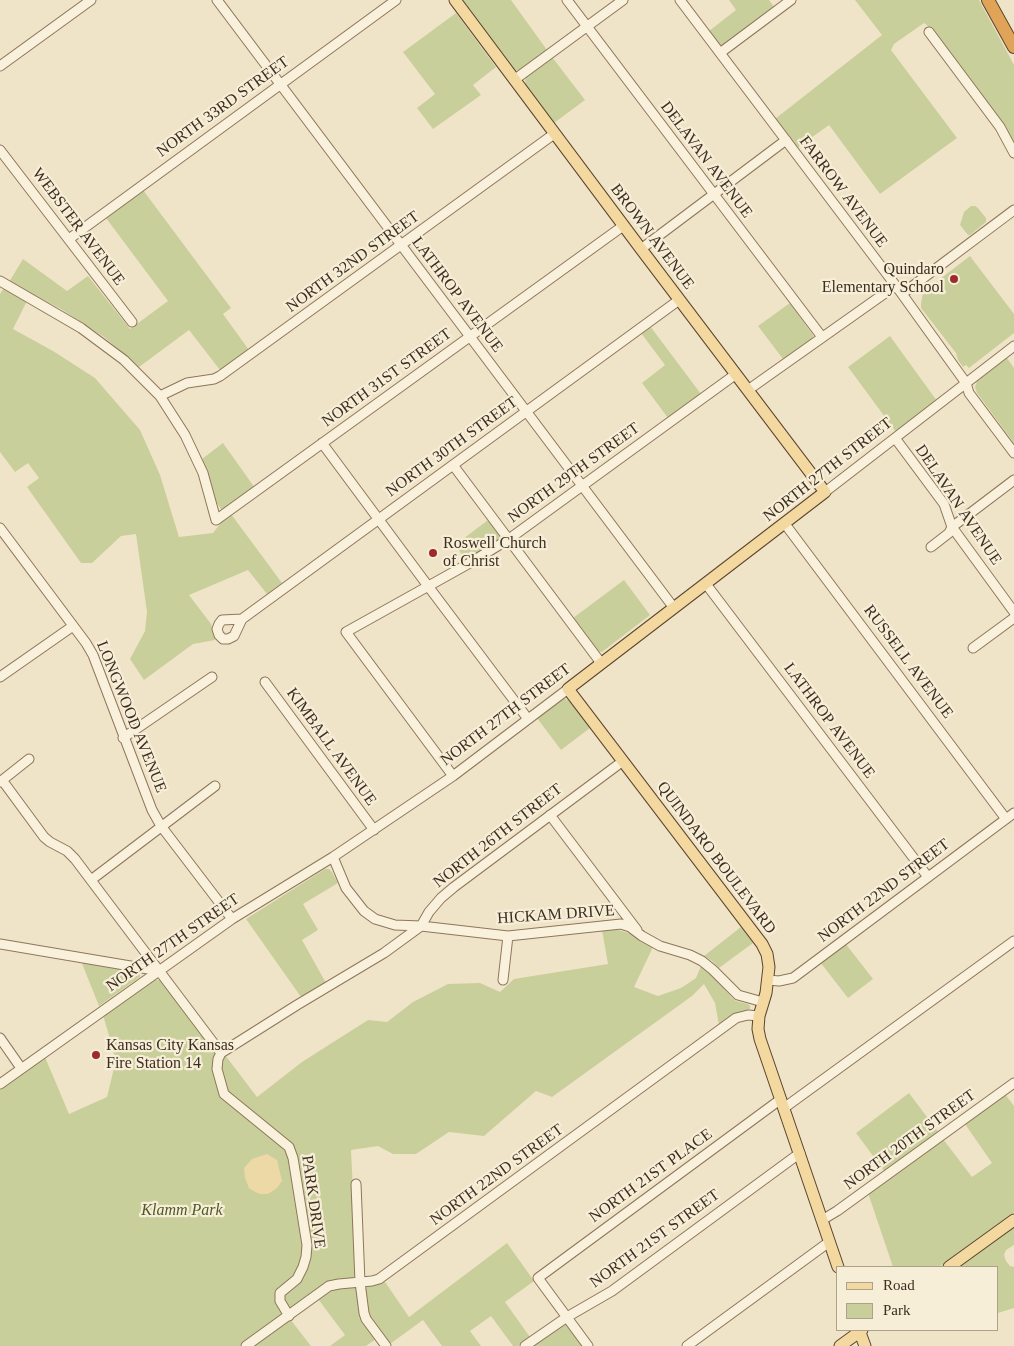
<!DOCTYPE html>
<html>
<head>
<meta charset="utf-8">
<style>
  body { margin:0 }
  #map { position:relative; width:1014px; height:1346px; overflow:hidden; background:#f0e4c8; font-family:Georgia,serif }
  canvas { display:block }
  .legend { position:absolute; left:836px; top:1266px; width:162px; height:65px; box-sizing:border-box; background:#f7eed8; border:1px solid #ada18e; margin:0; padding:6px 9px; list-style:none; font-size:15px; color:#3d2e20 }
  .legend li { display:flex; align-items:center; gap:10px; height:25px }
  .legend b { width:25px; border:1px solid #ada18e }
</style>
</head>
<body>
<div id="map">
<canvas width="1014" height="1346"></canvas>
<ul class="legend">
<li><b style="height:6px;background:#f3d9a0"></b>Road</li>
<li><b style="height:14px;background:#c9cf9b"></b>Park</li>
</ul>
</div>
<script>
const context = document.querySelector('canvas').getContext('2d');
context.lineJoin = 'round';
function fillPath(path, color) { context.fillStyle = color; context.fill(path, 'evenodd'); }
const shape = rows => new Path2D(rows.map(r => 'M' + r).join(''));
function trace(path, color, width, dash) { context.strokeStyle = color; context.lineWidth = width; context.lineCap = dash ? 'butt' : 'round'; context.setLineDash(dash || []); context.stroke(path); }
function drawText(font, color, halo, rows, align = 'center') {
  context.font = font + ' Georgia,serif'; context.lineWidth = 4.5; context.setLineDash([]); context.textBaseline = 'middle'; context.strokeStyle = halo; context.fillStyle = color; for (const [text, x, y, turn = 0] of rows) {
    context.save(); context.translate(x, y); context.rotate((+turn || 0) * Math.PI / 180); context.textAlign = isNaN(turn) ? turn : align; if (halo) context.strokeText(text, 0, 0); context.fillText(text, 0, 0); context.restore();
  }
}
fillPath(shape([
  [462,0,511,0,547,50,520,71,514,70],
  [729,0,769,0,775,8,723,46,719,45,709,31,736,10],
  [855,0,979,0,1014,65,1014,142,1010,135,934,31,924,23,894,44,891,50,957,138,880,194,829,125,797,148,775,119,882,35],
  [456,13,496,67,473,85,481,95,433,129,417,108,435,94,403,52],
  [552,57,585,100,554,123,526,86,525,80,526,77],
  [143,190,231,308,223,314,249,350,220,370,189,330,139,367,104,337,61,309,9,282,23,259,67,291,88,276,130,329,168,301,106,218],
  [971,206,975,206,978,208,986,218,986,222,970,235,968,235,960,225,964,212],
  [970,256,1014,314,1014,333,969,368,966,365,963,367,958,360,956,353,921,308,921,304,923,292],
  [4,288,27,301,13,329,53,351,95,378,140,430,160,475,179,537,213,533,223,520,231,514,282,583,267,594,248,570,189,595,211,624,215,640,193,644,144,680,130,659,145,631,147,612,136,534,121,536,92,563,81,563,27,487,39,478,28,463,15,472,0,452,0,294],
  [790,303,813,335,813,338,783,359,758,326],
  [650,326,701,394,668,418,642,383,665,365,641,333],
  [890,336,937,401,896,432,848,367],
  [1007,358,1014,368,1014,443,977,393,975,387,977,381],
  [223,443,255,488,226,509,221,509,216,502,202,459],
  [488,520,501,536,499,540,466,560,455,545],
  [624,580,650,615,602,652,597,651,573,618],
  [562,699,566,699,570,701,590,728,561,750,537,718],
  [325,869,329,869,332,872,338,883,303,904,318,930,302,940,326,983,301,997,246,919],
  [741,927,753,943,719,968,712,961,704,956],
  [616,929,631,934,653,947,634,987,658,996,681,988,696,978,701,966,712,975,732,998,736,1001,748,1004,750,1006,750,1009,737,1014,719,1025,715,1003,704,984,692,996,552,1097,536,1091,484,1136,449,1132,416,1154,393,1154,378,1146,351,1150,357,1272,356,1276,353,1278,329,1282,240,1346,0,1346,0,1090,45,1057,69,1114,107,1097,116,1060,103,1015,153,980,160,980,225,1055,257,1097,302,1062,368,1020,387,1022,413,1002,448,984,480,983,500,992,514,979,608,964,602,930],
  [845,943,873,979,848,998,820,962],
  [81,961,138,971,140,974,140,977,99,1006],
  [909,1093,939,1133,885,1172,856,1133],
  [1005,1094,1014,1106,1014,1212,939,1267,893,1267,868,1193,943,1139,972,1177,992,1163,965,1124],
  [1014,1226,1014,1245,1006,1250,1004,1255,1006,1261,1010,1266,1014,1267,1014,1308,998,1313,998,1267,959,1267],
  [507,1243,534,1281,505,1302,530,1337,518,1346,513,1346,491,1316,470,1331,481,1346,442,1346,423,1320,390,1344,370,1316,365,1294,365,1289,367,1286,377,1283,383,1279,409,1317],
  [353,1286,357,1288,376,1339,366,1346,330,1346,345,1335,318,1299,335,1289],
  [290,1319,311,1346,255,1346,256,1344],
  [563,1325,566,1325,582,1346,532,1346]
]), '#c9cf9b');
fillPath(shape([
  [267,1154,277,1160,282,1181,277,1188,268,1194,260,1194,255,1192,249,1188,245,1178,244,1168,252,1159]
]), '#ecd9a5');
const minor = shape([
  [217,0,674,608],
  [567,0,822,337],
  [680,0,902,294,966,383,969,393,1014,453],
  [929,32,1000,127,1014,153],
  [720,53,791,0],
  [0,66,91,0],
  [514,80,623,0],
  [0,150,132,322],
  [69,239,396,0],
  [641,249,786,140],
  [0,281,81,328,124,360,160,396,185,435,203,473,216,520,623,226],
  [902,294,1014,210],
  [748,390,895,286],
  [160,396,187,383,214,379,220,376,554,134],
  [895,438,944,504,952,527,1014,612],
  [322,443,428,586,528,719],
  [453,465,601,663],
  [825,492,1014,346],
  [785,524,1006,819],
  [0,528,86,643,93,655,152,810,161,826,232,919],
  [931,547,949,533,952,527,1014,480],
  [706,584,928,877],
  [242,619,222,620,219,624,217,629,219,635,223,639,228,639,234,636,242,619,679,300],
  [973,648,1014,618],
  [0,677,73,626],
  [265,682,374,830],
  [123,738,212,677],
  [453,776,346,632,468,564,509,539,736,374],
  [2,780,44,837,50,842,67,851,75,859,221,1053],
  [0,782,29,759],
  [550,815,637,930],
  [333,857,346,888,364,911,375,919,395,925,421,926,508,936,621,924,630,927,642,936,660,946,690,955,702,961,713,970,738,995,763,1002],
  [91,880,215,786],
  [0,944,160,971],
  [503,980,508,936],
  [768,980,779,981,793,978,1014,813],
  [0,1038,21,1068],
  [221,1053,297,1005,384,953,421,926,429,912,441,898,454,887,623,761],
  [221,1053,218,1059,217,1069,224,1094,289,1147,293,1158,307,1245,306,1257,303,1267,297,1279,280,1293,280,1301,289,1316],
  [0,1084,232,919,333,857,453,776,568,689],
  [784,1108,1014,941],
  [356,1184,360,1282,364,1313,366,1319,386,1346],
  [822,1220,837,1211,1014,1083],
  [246,1346,329,1286,339,1284,372,1281,379,1279,736,1018,748,1015,759,1016],
  [525,1346,567,1317,612,1291,800,1153],
  [588,1346,538,1278,781,1099],
  [687,1346,829,1242]
]);
const major = shape([
  [455,0,641,249,825,492,568,689,762,944,767,954,769,967,766,993,759,1016,758,1029,760,1039,838,1267],
  [949,1267,1014,1220],
  [859,1330,865,1346],
  [840,1346,862,1330]
]);
const highway = shape([
  [988,0,1014,47]
]);
trace(minor, '#8d765c', 11);
trace(major, '#5b4430', 13);
trace(highway, '#5b4430', 14);
trace(minor, '#faf1dc', 9);
trace(major, '#f3d9a0', 11);
trace(highway, '#e0a458', 12);
for (const [x, y, r, color] of [
  [954,279,5,"#9e2a2b"],
  [433,553,5,"#9e2a2b"],
  [96,1055,5,"#9e2a2b"]
]) { const dot = new Path2D(); dot.arc(x, y, r, 0, 2 * Math.PI); context.fillStyle = color; context.fill(dot); trace(dot, '#f7eed8', 2); }
drawText('16px', '#3d2e20', '#f7eed8', [
  ["NORTH 33RD STREET",223,107,-36],
  ["DELAVAN AVENUE",706,160,53],
  ["FARROW AVENUE",843,192,53],
  ["WEBSTER AVENUE",78,227,53],
  ["BROWN AVENUE",652,237,53],
  ["NORTH 32ND STREET",353,262,-36],
  ["LATHROP AVENUE",457,295,53],
  ["NORTH 31ST STREET",387,378,-36],
  ["NORTH 30TH STREET",452,447,-36],
  ["NORTH 27TH STREET",828,470,-38],
  ["NORTH 29TH STREET",574,473,-36],
  ["DELAVAN AVENUE",958,505,56],
  ["RUSSELL AVENUE",908,662,53],
  ["NORTH 27TH STREET",506,715,-37],
  ["LONGWOOD AVENUE",131,717,68],
  ["LATHROP AVENUE",829,721,53],
  ["KIMBALL AVENUE",331,747,54],
  ["NORTH 26TH STREET",498,836,-38],
  ["QUINDARO BOULEVARD",716,858,53],
  ["NORTH 22ND STREET",884,891,-37],
  ["HICKAM DRIVE",556,915,-4],
  ["NORTH 27TH STREET",173,943,-35],
  ["NORTH 20TH STREET",910,1140,-36],
  ["NORTH 22ND STREET",497,1175,-36],
  ["NORTH 21ST PLACE",651,1176,-36],
  ["PARK DRIVE",313,1202,82],
  ["NORTH 21ST STREET",655,1239,-36]
]);
drawText('16px', '#3d2e20', '#f7eed8', [
  ["Quindaro",944,270,"right"],
  ["Elementary School",944,288,"right"],
  ["Roswell Church",443,544],
  ["of Christ",443,562],
  ["Kansas City Kansas",106,1046],
  ["Fire Station 14",106,1064]
], 'left');
drawText('italic 16px', '#4d5a26', '#f7eed8', [
  ["Klamm Park",182,1211]
]);
</script>
</body>
</html>
